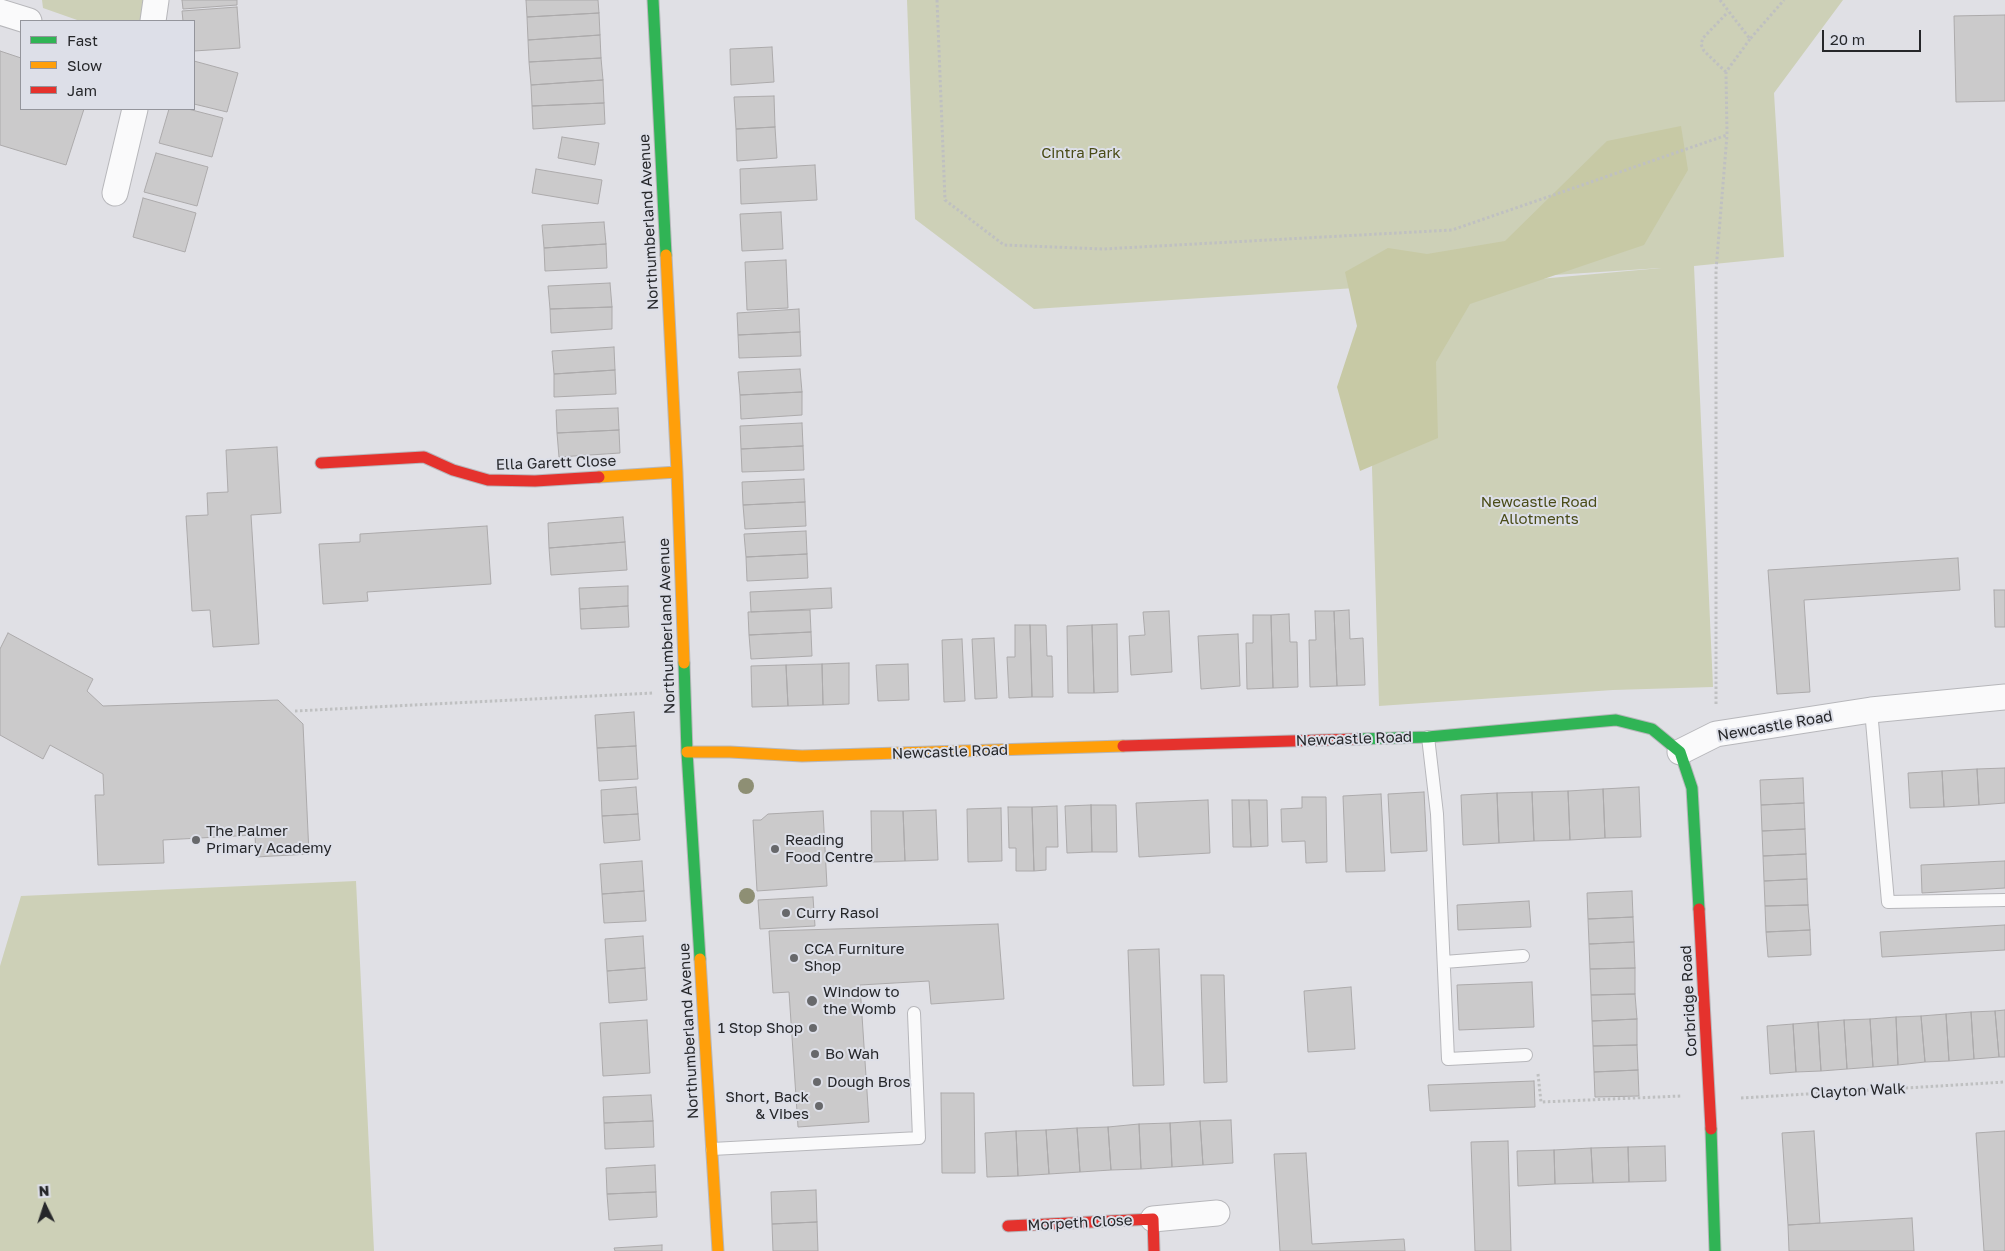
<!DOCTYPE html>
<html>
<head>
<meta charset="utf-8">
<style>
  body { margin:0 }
  #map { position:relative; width:2005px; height:1251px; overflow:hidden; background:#e0e0e5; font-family:"Golos Text",sans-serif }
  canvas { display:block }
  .legend { position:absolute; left:20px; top:20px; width:175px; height:90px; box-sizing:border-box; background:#dddfe8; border:1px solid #94959c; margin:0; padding:6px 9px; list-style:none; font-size:15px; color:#26272a }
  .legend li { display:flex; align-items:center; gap:10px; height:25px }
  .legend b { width:25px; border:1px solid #94959c }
  .north { position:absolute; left:20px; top:1181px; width:50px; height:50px; -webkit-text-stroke:4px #dddfe8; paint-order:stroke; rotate:356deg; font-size:14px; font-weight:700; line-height:20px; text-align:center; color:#26272a }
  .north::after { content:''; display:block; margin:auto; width:18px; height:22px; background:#26272a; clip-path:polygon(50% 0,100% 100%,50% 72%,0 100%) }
  .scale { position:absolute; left:1822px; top:30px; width:99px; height:22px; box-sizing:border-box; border:2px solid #26272a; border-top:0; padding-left:6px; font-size:15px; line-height:18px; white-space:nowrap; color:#26272a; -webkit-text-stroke:4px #dddfe8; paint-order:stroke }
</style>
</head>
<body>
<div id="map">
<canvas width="2005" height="1251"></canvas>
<ul class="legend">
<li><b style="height:6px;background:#30b455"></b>Fast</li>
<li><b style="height:6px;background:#ff9f0a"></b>Slow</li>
<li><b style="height:6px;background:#e5322d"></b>Jam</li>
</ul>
<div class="north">N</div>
<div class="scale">20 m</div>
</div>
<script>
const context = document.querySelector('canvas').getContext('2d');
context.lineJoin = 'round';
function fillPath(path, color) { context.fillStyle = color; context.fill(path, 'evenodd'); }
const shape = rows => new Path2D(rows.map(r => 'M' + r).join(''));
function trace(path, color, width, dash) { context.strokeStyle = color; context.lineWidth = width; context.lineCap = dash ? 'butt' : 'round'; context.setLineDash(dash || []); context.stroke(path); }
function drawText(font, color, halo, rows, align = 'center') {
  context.font = font + ' "Golos Text",sans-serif'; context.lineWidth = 4; context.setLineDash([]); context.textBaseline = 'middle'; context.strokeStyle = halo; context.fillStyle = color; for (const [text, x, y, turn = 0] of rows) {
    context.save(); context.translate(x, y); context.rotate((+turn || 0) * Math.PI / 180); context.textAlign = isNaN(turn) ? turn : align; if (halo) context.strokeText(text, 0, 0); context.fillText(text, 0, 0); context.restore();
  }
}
fillPath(shape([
  [42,0,143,0,144,21,80,21,43,8],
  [907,0,1843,0,1774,93,1784,257,1694,266,1713,687,1613,690,1379,706,1372,468,1384,293,1661,268,1034,309,915,219],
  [356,881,374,1251,0,1251,0,966,21,896]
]), '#cdd0b7');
fillPath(shape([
  [1681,126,1688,170,1644,245,1470,304,1436,362,1438,438,1360,471,1337,387,1357,326,1345,272,1388,248,1427,254,1505,241,1607,141]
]), '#c7c9a5');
const building = shape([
  [182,0,237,0,237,5,183,9,182,0],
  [526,0,598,0,599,13,527,17,526,0],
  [237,7,240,48,194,51,194,21,183,21,182,11,237,7],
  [599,13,600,35,528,40,527,17,599,13],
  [2005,15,2005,101,1956,102,1954,16,2005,15],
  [600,35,601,58,529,62,528,40,600,35],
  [772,47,774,82,731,85,730,49,772,47],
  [0,51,21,58,21,109,84,109,66,165,0,145,0,51],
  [601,58,603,80,531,85,529,62,601,58],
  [194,61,238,73,227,112,194,104,194,61],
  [603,80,604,103,532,106,531,85,603,80],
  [774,96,775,127,736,129,734,97,774,96],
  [604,103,605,124,533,129,532,106,604,103],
  [169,109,188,109,223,118,212,157,159,143,169,109],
  [775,127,777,158,737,161,736,129,775,127],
  [562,137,599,143,595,165,558,158,562,137],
  [156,153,208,167,197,206,144,192,156,153],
  [815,165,817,200,741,204,740,169,815,165],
  [536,169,602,180,598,204,532,193,536,169],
  [143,198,196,213,185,252,133,237,143,198],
  [781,212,783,249,742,251,740,214,781,212],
  [604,222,606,244,544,248,542,225,604,222],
  [606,244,607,268,545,271,544,248,606,244],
  [786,260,788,308,747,310,745,262,786,260],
  [610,283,612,307,550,309,548,286,610,283],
  [612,307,612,329,551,333,550,309,612,307],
  [799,309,800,332,738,335,737,313,799,309],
  [800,332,801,356,739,358,738,335,800,332],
  [614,347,615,370,554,374,552,351,614,347],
  [800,369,802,392,740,395,738,372,800,369],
  [615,370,616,394,554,397,554,374,615,370],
  [802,392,802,415,741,419,740,395,802,392],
  [618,408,619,430,557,433,556,410,618,408],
  [802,423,803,446,741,449,740,426,802,423],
  [619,430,620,453,559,457,557,433,619,430],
  [803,446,804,470,742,472,741,449,803,446],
  [277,447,281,513,251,515,259,644,213,647,210,610,192,611,186,516,208,515,207,493,228,492,226,450,277,447],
  [804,479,805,502,743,505,742,482,804,479],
  [805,502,806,526,745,529,743,505,805,502],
  [623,517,625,542,549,548,548,523,623,517],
  [487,526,491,584,367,592,368,601,323,604,319,544,360,542,360,534,487,526],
  [806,531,807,554,746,557,744,534,806,531],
  [625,542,627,570,551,575,549,548,625,542],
  [807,554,808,578,747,581,746,557,807,554],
  [1958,558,1960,590,1804,600,1810,692,1777,694,1768,570,1958,558],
  [628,586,628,606,580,609,579,588,628,586],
  [831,588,832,608,751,612,750,592,831,588],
  [1994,590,2005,590,2005,627,1995,627,1994,590],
  [628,606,629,627,581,629,580,609,628,606],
  [810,610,811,632,749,635,748,612,810,610],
  [1349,610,1350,639,1363,638,1365,685,1337,686,1334,611,1349,610],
  [1169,611,1172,672,1131,675,1129,636,1145,635,1143,612,1169,611],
  [1315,611,1334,611,1337,686,1310,687,1309,640,1316,640,1315,611],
  [1289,614,1290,642,1297,642,1298,687,1273,688,1271,615,1289,614],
  [1253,615,1271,615,1273,688,1247,689,1246,643,1253,643,1253,615],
  [1117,624,1118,692,1094,693,1092,625,1117,624],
  [1015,625,1030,625,1032,697,1009,698,1007,657,1015,657,1015,625],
  [1030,625,1046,625,1047,656,1052,656,1053,697,1032,697,1030,625],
  [1092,625,1094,693,1068,693,1067,626,1092,625],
  [811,632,812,656,751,659,749,635,811,632],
  [8,633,93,679,87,691,103,706,278,700,303,724,309,854,256,857,255,835,163,840,164,863,98,865,95,795,104,795,103,774,50,745,43,759,0,735,0,649,8,633],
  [1238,634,1240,686,1201,689,1198,636,1238,634],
  [994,638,997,698,975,699,972,639,994,638],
  [962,639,965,701,944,702,942,640,962,639],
  [849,663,849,704,823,705,822,664,849,663],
  [822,664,823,705,788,706,786,665,822,664],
  [908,664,909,700,878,701,876,665,908,664],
  [786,665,788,706,752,707,751,666,786,665],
  [634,712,636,746,597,748,595,715,634,712],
  [636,746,638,779,599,781,597,748,636,746],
  [2005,768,2005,803,1979,805,1977,769,2005,768],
  [1977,769,1979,805,1944,807,1942,771,1977,769],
  [1942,771,1944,807,1910,808,1908,773,1942,771],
  [1803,778,1804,803,1761,805,1760,780,1803,778],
  [636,787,638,814,602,816,601,790,636,787],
  [1639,787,1641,837,1605,838,1603,789,1639,787],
  [1603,789,1605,838,1570,840,1568,791,1603,789],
  [1568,791,1570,840,1534,841,1532,792,1568,791],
  [1424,792,1427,851,1391,853,1388,794,1424,792],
  [1532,792,1534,841,1499,843,1497,793,1532,792],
  [1497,793,1499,843,1463,845,1461,795,1497,793],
  [1381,794,1385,871,1346,872,1343,796,1381,794],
  [1302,797,1326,797,1327,862,1306,863,1305,841,1282,842,1281,809,1302,808,1302,797],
  [1208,800,1210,853,1139,857,1136,803,1208,800],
  [1232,800,1249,800,1251,847,1233,847,1232,800],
  [1249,800,1267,800,1268,846,1251,847,1249,800],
  [1804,803,1805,829,1762,831,1761,805,1804,803],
  [1091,805,1092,852,1067,853,1065,806,1091,805],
  [1091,805,1116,805,1117,852,1092,852,1091,805],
  [1057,806,1058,847,1046,847,1046,870,1034,871,1032,807,1057,806],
  [1008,807,1032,807,1034,871,1016,871,1016,848,1009,848,1008,807],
  [1001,808,1002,861,968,862,967,809,1001,808],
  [936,810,938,860,905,861,903,811,936,810],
  [823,811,827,886,757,891,753,820,761,820,768,814,823,811],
  [871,811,903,811,905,861,872,862,871,811],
  [638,814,640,840,604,843,602,816,638,814],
  [1805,829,1806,854,1763,856,1762,831,1805,829],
  [1806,854,1807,879,1764,881,1763,856,1806,854],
  [642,861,644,891,602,894,600,864,642,861],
  [2005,861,2005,888,1922,893,1921,865,2005,861],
  [1807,879,1808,905,1765,906,1764,881,1807,879],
  [644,891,646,921,604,923,602,894,644,891],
  [1632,891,1633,917,1588,919,1587,893,1632,891],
  [813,897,815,926,760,929,758,900,813,897],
  [1529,901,1531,927,1458,930,1457,905,1529,901],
  [1808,905,1810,930,1766,932,1765,906,1808,905],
  [1633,917,1634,942,1589,944,1588,919,1633,917],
  [998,924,1004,999,931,1004,929,981,860,985,869,1122,798,1127,789,992,773,993,769,931,998,924],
  [2005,925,2005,950,1882,957,1880,932,2005,925],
  [1810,930,1811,955,1768,957,1766,932,1810,930],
  [643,936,645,968,607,971,605,939,643,936],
  [1634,942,1635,968,1590,969,1589,944,1634,942],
  [1159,949,1164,1085,1133,1086,1128,950,1159,949],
  [645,968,647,1000,609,1003,607,971,645,968],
  [1635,968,1635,994,1591,995,1590,969,1635,968],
  [1201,975,1224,975,1227,1082,1204,1083,1201,975],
  [1532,982,1534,1027,1459,1030,1457,985,1532,982],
  [1351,987,1355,1049,1308,1052,1304,991,1351,987],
  [1635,994,1637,1019,1592,1021,1591,995,1635,994],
  [2005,1010,2005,1057,1999,1057,1995,1011,2005,1010],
  [1995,1011,1999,1057,1974,1059,1971,1012,1995,1011],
  [1971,1012,1974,1059,1949,1061,1946,1014,1971,1012],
  [1946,1014,1949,1061,1925,1062,1921,1016,1946,1014],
  [1921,1016,1925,1062,1898,1065,1896,1017,1921,1016],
  [1896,1017,1898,1065,1873,1067,1870,1019,1896,1017],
  [1637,1019,1637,1045,1593,1046,1592,1021,1637,1019],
  [1870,1019,1873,1067,1847,1069,1844,1020,1870,1019],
  [647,1020,650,1073,603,1076,600,1023,647,1020],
  [1844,1020,1847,1069,1821,1071,1818,1022,1844,1020],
  [1818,1022,1821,1071,1796,1072,1793,1024,1818,1022],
  [1793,1024,1796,1072,1770,1074,1767,1026,1793,1024],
  [1637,1045,1638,1070,1594,1072,1593,1046,1637,1045],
  [1638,1070,1639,1096,1595,1097,1594,1072,1638,1070],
  [1534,1081,1535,1107,1430,1111,1428,1085,1534,1081],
  [941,1093,974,1093,975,1173,942,1173,941,1093],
  [651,1095,653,1121,604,1123,603,1097,651,1095],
  [1231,1120,1233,1163,1203,1165,1200,1121,1231,1120],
  [653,1121,654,1147,605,1149,604,1123,653,1121],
  [1200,1121,1203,1165,1172,1167,1170,1123,1200,1121],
  [1170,1123,1172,1167,1141,1169,1139,1124,1170,1123],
  [1139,1124,1141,1169,1111,1170,1108,1127,1139,1124],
  [1108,1127,1111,1170,1080,1172,1077,1128,1108,1127],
  [1077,1128,1080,1172,1049,1174,1046,1130,1077,1128],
  [1046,1130,1049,1174,1018,1176,1016,1131,1046,1130],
  [1016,1131,1018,1176,987,1177,985,1133,1016,1131],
  [1814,1131,1820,1223,1788,1225,1782,1133,1814,1131],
  [2005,1131,2005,1251,1984,1251,1976,1133,2005,1131],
  [1508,1141,1511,1251,1475,1251,1471,1142,1508,1141],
  [1665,1146,1666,1181,1629,1182,1628,1147,1665,1146],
  [1628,1147,1629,1182,1593,1183,1591,1148,1628,1147],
  [1591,1148,1593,1183,1555,1184,1554,1150,1591,1148],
  [1554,1150,1555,1184,1518,1186,1517,1151,1554,1150],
  [1306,1153,1312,1244,1404,1239,1405,1251,1280,1251,1274,1154,1306,1153],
  [655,1165,656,1192,607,1194,606,1168,655,1165],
  [816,1190,817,1222,772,1224,771,1192,816,1190],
  [656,1192,657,1217,609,1220,607,1194,656,1192],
  [1912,1218,1914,1251,1789,1251,1788,1225,1912,1218],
  [817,1222,818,1251,773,1251,772,1224,817,1222],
  [662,1245,662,1251,615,1251,614,1248,662,1245]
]);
fillPath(building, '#cbcacb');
trace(building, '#acaaab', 1);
const lane = shape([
  [1871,710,1888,902,2005,900],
  [1428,737,1437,814,1448,1059,1526,1055],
  [1444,962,1523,956],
  [712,1149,919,1138,914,1013]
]);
const street = shape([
  [0,12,29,21],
  [153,21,156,0],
  [115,193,135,109],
  [1680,752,1716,734,1871,710,2005,697],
  [1153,1219,1217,1213]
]);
const fast = shape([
  [653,0,666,255],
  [684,663,687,752,700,959],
  [1358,739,1428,737,1616,720,1652,729,1680,752,1692,788,1699,909],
  [1711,1129,1715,1251]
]);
const slow = shape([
  [666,255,677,472,684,663],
  [599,477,677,472],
  [687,752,730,752,802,756,1123,746],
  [700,959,718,1251]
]);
const jam = shape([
  [321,463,424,457,453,470,488,480,535,481,599,477],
  [1123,746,1358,739],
  [1699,909,1711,1129],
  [1008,1226,1153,1219,1154,1251]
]);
trace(lane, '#b7b7bb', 14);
trace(street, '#b7b7bb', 27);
trace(fast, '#b7b7bb', 13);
trace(slow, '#b7b7bb', 13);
trace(jam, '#b7b7bb', 13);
trace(shape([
  [937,0,945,200,1004,245,1103,249,1452,230,1727,135,1726,72,1750,39],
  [1720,0,1750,39,1784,0],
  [1726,72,1704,51,1701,44,1703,38,1728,12],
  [1716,704,1716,270,1727,135],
  [295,711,654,693],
  [1538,1074,1541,1102,1681,1096],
  [1741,1098,2005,1082]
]), '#bfc0c1', 3, [2.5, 2.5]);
trace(lane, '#fafafb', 12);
trace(street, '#fafafb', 25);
trace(fast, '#30b455', 11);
trace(slow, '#ff9f0a', 11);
trace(jam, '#e5322d', 11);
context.fillStyle = '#8e8f74';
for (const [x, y] of [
  [746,786],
  [747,896]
]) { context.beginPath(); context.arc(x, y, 8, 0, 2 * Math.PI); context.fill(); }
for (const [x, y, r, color] of [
  [196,840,5,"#67686b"],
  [775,849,5,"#67686b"],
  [786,913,5,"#67686b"],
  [794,958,5,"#67686b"],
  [812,1001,6,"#67686b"],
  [813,1028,5,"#67686b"],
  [815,1054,5,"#67686b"],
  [817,1082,5,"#67686b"],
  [819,1106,5,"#67686b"]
]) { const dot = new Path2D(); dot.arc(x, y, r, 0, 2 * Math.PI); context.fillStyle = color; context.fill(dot); trace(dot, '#dddfe8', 2); }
drawText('15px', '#4a4c18', '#dddfe8', [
  ["Cintra Park",1081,153],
  ["Newcastle Road",1539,502],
  ["Allotments",1539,519]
]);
drawText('15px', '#26272a', '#dddfe8', [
  ["Northumberland Avenue",649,222,-93],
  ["Ella Garett Close",556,463,-2],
  ["Northumberland Avenue",667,626,-92],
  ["Newcastle Road",1775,726,-10],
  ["Newcastle Road",1354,739,-2],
  ["Newcastle Road",950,752,-2],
  ["Corbridge Road",1689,1001,-93],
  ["Northumberland Avenue",689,1031,-93],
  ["Clayton Walk",1858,1091,-3],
  ["Morpeth Close",1080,1223,-3]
]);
drawText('15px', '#26272a', '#dddfe8', [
  ["The Palmer",206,831],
  ["Primary Academy",206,848],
  ["Reading",785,840],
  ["Food Centre",785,857],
  ["Curry Rasoi",796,913],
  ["CCA Furniture",804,949],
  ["Shop",804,966],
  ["Window to",823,992],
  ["the Womb",823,1009],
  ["1 Stop Shop",803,1028,"right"],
  ["Bo Wah",825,1054],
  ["Dough Bros",827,1082],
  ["Short, Back",809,1097,"right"],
  ["& Vibes",809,1114,"right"]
], 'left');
</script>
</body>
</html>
